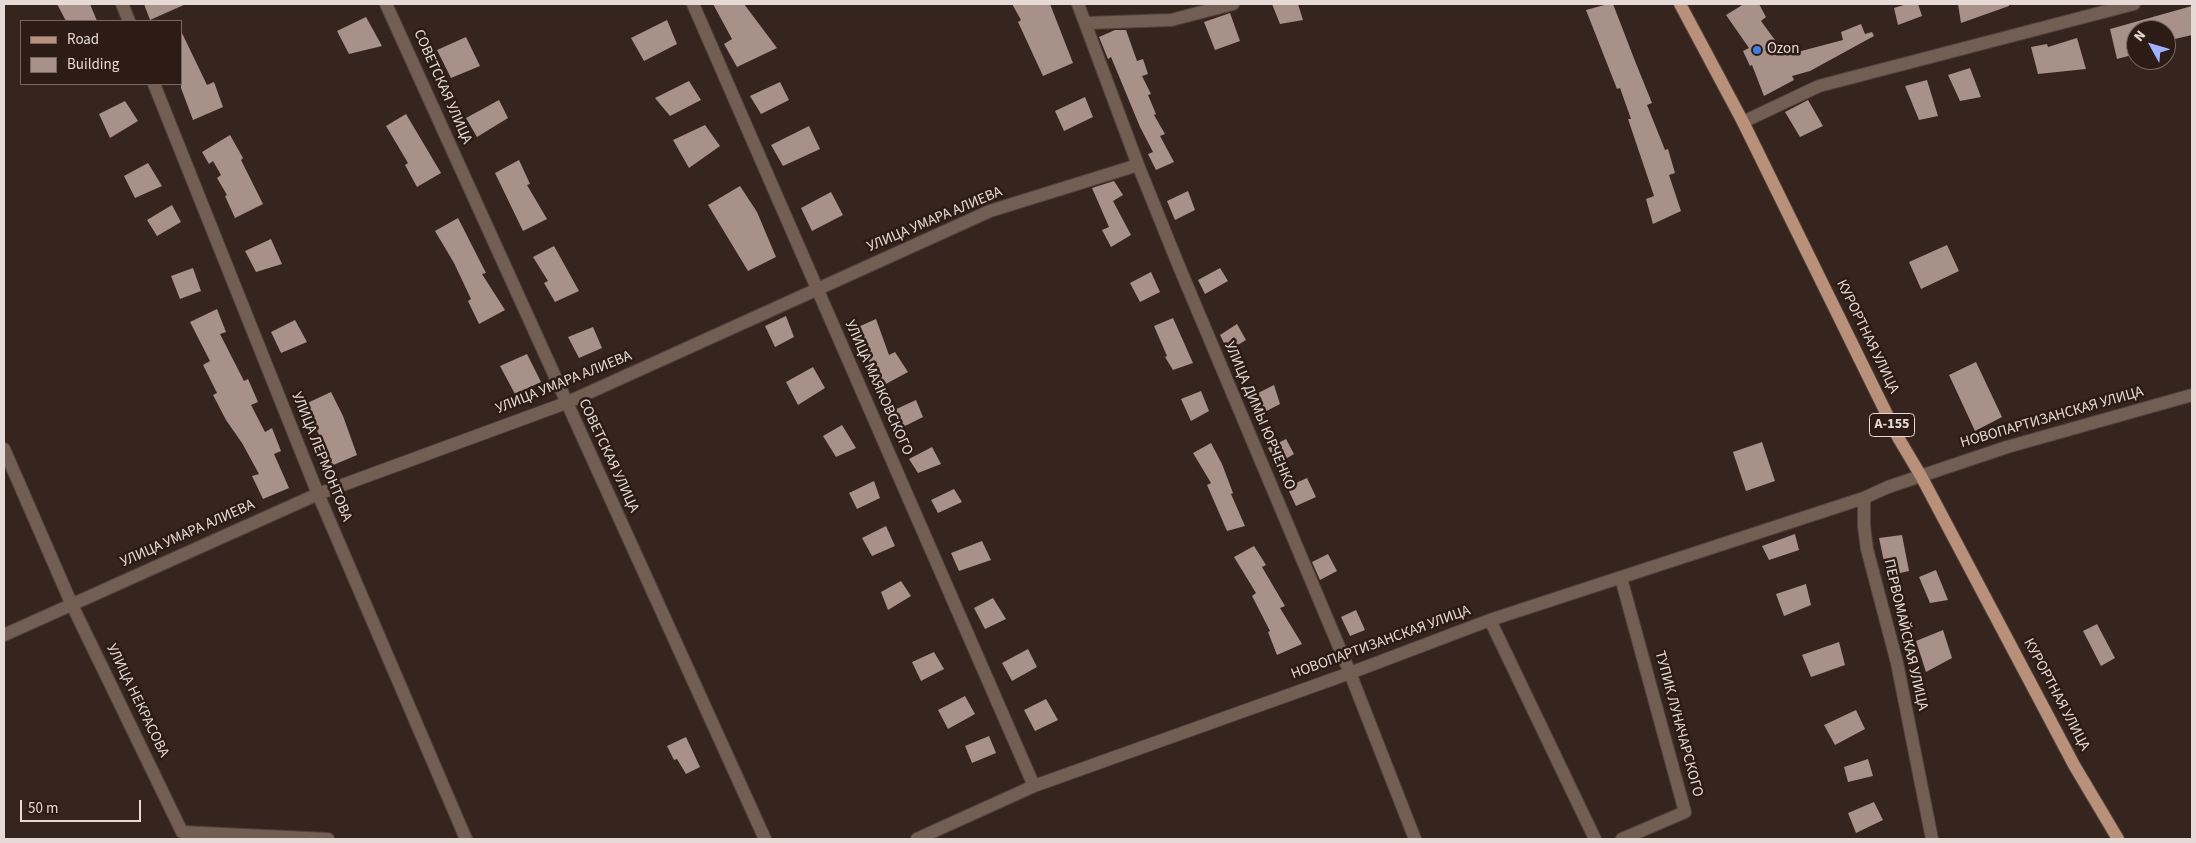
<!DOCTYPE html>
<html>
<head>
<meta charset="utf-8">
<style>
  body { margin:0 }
  #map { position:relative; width:2196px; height:843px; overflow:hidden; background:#36251e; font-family:"Source Sans 3",sans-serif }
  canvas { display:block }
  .frame { position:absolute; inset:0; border:5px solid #e5dad5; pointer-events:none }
  .legend { position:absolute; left:20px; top:20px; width:162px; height:65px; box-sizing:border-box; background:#2c1c15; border:1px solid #766862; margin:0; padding:6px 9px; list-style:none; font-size:15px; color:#e5dad5 }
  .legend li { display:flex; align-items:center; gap:10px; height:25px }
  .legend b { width:25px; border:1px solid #766862 }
  .north { position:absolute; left:2126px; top:20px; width:50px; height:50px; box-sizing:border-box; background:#2c1c15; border:1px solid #766862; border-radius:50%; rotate:309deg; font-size:14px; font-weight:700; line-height:20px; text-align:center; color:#e5dad5 }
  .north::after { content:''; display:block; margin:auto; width:18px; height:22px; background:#9fb3fd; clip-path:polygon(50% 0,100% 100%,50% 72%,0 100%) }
  .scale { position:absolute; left:20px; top:800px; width:121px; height:22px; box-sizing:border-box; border:2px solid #e5dad5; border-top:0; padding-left:6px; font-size:15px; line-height:18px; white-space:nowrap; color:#e5dad5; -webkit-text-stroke:4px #2c1c15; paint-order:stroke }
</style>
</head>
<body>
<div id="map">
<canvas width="2196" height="843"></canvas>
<div class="frame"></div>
<ul class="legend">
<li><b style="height:6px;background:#b9917a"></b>Road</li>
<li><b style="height:14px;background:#a79189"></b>Building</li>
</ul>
<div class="north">N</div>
<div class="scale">50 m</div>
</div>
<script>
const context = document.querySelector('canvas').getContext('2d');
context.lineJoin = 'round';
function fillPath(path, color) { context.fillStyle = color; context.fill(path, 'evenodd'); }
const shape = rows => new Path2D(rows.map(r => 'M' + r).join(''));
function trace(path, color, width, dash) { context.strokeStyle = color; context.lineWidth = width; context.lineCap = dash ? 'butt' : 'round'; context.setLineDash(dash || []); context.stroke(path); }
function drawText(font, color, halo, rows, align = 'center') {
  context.font = font + ' "Source Sans 3",sans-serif'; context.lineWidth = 5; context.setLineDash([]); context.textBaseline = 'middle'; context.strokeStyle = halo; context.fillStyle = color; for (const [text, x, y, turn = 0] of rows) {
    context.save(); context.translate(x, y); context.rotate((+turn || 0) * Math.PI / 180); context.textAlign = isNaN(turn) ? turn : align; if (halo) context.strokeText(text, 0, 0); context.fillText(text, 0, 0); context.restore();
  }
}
fillPath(shape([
  [57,4,90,4,97,21,66,21],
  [144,4,186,4,150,20],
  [713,4,744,4,777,48,737,67,724,44,732,39],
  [1012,4,1050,4,1073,63,1043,76,1018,22,1021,20],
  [1272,4,1298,4,1303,20,1280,24],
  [1608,4,1613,4,1635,61,1652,103,1647,105,1665,150,1668,149,1675,173,1669,175,1681,211,1653,224,1646,199,1654,196,1628,119,1631,119,1620,88,1617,89,1586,10],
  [1744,4,1759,4,1766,17,1761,21,1786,55,1843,40,1841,32,1861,24,1865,34,1872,32,1874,36,1810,71,1792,76,1794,80,1764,96,1752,65,1750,66,1743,51,1749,48,1726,15],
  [1907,4,1918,4,1922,16,1898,25,1894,8],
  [1958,4,2009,4,2009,6,1961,23],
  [2192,6,2192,35,2166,41,2166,30,2132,30,2136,54,2117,59,2110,29],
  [1230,13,1240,41,1215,50,1204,22],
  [366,17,382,46,349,54,337,31],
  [667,20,677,44,644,61,631,38],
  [1115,30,1126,30,1137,61,1143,59,1148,74,1142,76,1151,94,1148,95,1156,114,1154,115,1165,134,1160,136,1174,162,1156,170,1148,154,1153,152,1140,127,1111,57,1108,59,1099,37],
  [181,31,207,85,214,82,223,107,193,120,181,88],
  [466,37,480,66,451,78,437,50],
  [2077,38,2086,69,2038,74,2031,47,2047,44,2048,47],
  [1970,68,1981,97,1960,101,1948,75],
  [1927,80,1938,116,1919,120,1905,86],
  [689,81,701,100,670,116,655,98],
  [780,82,789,100,761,114,750,96],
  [1085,97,1093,117,1064,131,1055,111],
  [499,100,508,118,477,137,466,118],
  [1808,100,1823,126,1800,137,1785,112],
  [125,101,138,121,110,138,99,114],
  [406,114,441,173,417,187,405,165,408,163,386,126],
  [705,125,720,146,689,168,673,140],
  [809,126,820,149,783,166,771,145],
  [230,135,243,158,241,160,263,204,235,218,225,196,227,195,217,178,221,175,213,161,209,164,202,152],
  [519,160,530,184,527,185,547,219,523,231,495,173],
  [148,163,162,186,135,198,124,176],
  [1114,181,1123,195,1113,201,1131,235,1111,247,1102,230,1109,227,1092,188],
  [740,186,757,212,776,257,748,271,708,205],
  [1188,191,1195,210,1175,220,1167,201],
  [831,192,843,215,812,231,801,208],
  [172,205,181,222,157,236,147,220],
  [458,218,486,273,482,274,505,310,479,324,468,301,471,299,454,263,435,231],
  [271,239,282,264,256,272,245,251],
  [1947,245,1959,271,1921,289,1909,262],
  [554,246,579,291,555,302,544,283,548,281,533,257],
  [193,268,201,291,180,299,171,276],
  [1220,268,1228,281,1205,294,1198,280],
  [1151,272,1160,292,1140,302,1130,283],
  [217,309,226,332,220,334,244,381,248,379,258,402,251,405,265,432,272,428,281,451,274,454,289,488,263,499,252,476,259,474,242,443,226,420,213,395,217,393,203,365,210,361,190,322],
  [786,316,794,337,775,347,765,326],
  [1173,318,1193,363,1173,370,1165,357,1167,356,1154,326],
  [876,319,889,355,895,352,908,372,884,385,860,347,857,348,849,331],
  [295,320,307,342,281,353,271,332],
  [1237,324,1246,340,1228,351,1220,335],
  [593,327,602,348,579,358,568,337],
  [527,354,541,382,515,394,500,366],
  [1976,362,2002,417,1975,431,1949,375],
  [813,367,825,388,798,405,786,382],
  [1274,385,1280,404,1259,415,1252,396],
  [1201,391,1209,411,1191,421,1181,399],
  [331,392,343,416,357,455,331,466,322,440,303,405],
  [916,400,923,417,901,428,892,411],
  [842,425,856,448,836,457,823,436],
  [1286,439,1294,454,1277,464,1268,448],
  [1762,442,1775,481,1746,491,1733,452],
  [1211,443,1222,464,1233,493,1231,494,1245,526,1227,531,1207,485,1211,483,1193,453],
  [932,447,941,464,918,473,909,459],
  [1307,478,1316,497,1296,506,1287,487],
  [874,481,880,498,857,509,849,493],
  [954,489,962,502,938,513,931,500],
  [886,526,895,546,872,556,862,538],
  [1795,534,1799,550,1769,560,1762,546],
  [1902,535,1909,571,1887,576,1879,538],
  [982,541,991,560,959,571,951,553],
  [1254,546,1266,565,1262,567,1285,606,1280,608,1302,644,1277,655,1268,632,1270,631,1252,596,1256,593,1234,557],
  [1328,554,1337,571,1320,580,1312,562],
  [1936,570,1948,600,1930,603,1919,577],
  [901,581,911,596,888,610,881,592],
  [1806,584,1811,605,1784,616,1776,594],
  [993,598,1006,619,985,629,974,608],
  [1356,610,1365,630,1350,636,1341,617],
  [2097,624,2115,658,2101,666,2083,631],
  [1943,630,1952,658,1926,672,1916,641],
  [1839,642,1845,665,1811,677,1802,655],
  [1028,649,1037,667,1012,681,1002,663],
  [934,652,944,669,921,681,912,662],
  [965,696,975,714,948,729,938,710],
  [1046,699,1058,720,1035,731,1024,710],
  [1856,710,1865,729,1835,745,1824,725],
  [989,736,996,753,972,763,965,746],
  [686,737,700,767,686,774,677,759,674,760,667,746],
  [1868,759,1873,776,1848,782,1844,767],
  [1874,802,1883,820,1856,833,1848,813]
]), '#a79189');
const minor = shape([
  [122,4,129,21],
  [386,4,765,839],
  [693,4,1034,786],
  [1078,4,1138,165,1178,264,1350,673,1415,839],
  [1087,23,1171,20,1233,4],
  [154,84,318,494,466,839],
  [1743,122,1819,86,2134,4],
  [4,449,72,605,182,832,328,839],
  [1621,578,1685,812,1622,839],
  [1490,620,1595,839],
  [4,635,318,494,566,403,990,211,1138,165],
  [917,839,1034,786,1350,673,1490,620,1864,498],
  [1932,839,1897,663,1867,549,1864,526,1864,498,1888,487,2007,447,2192,395]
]);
const primary = shape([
  [1680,4,1743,122,1899,439,1921,476,2074,765,2118,839]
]);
trace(minor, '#52423b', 14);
trace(primary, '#52423b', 14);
trace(minor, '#725e53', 12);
trace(primary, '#b9917a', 12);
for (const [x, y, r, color] of [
  [1757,50,5,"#3f7fe0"]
]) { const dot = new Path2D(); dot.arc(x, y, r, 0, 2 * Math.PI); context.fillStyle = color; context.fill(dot); trace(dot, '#2c1c15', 2); }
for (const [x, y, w] of [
  [1892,425,45]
]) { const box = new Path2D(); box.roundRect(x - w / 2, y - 11.5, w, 23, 4); context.fillStyle = '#2c1c15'; context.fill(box); trace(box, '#e5dad5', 1); }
drawText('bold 14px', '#e5dad5', null, [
  ["А-155",1892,425]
]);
drawText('15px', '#e5dad5', '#2c1c15', [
  ["Ozon",1767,50]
], 'left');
drawText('15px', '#e5dad5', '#2c1c15', [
  ["СОВЕТСКАЯ УЛИЦА",442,87,66],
  ["УЛИЦА УМАРА АЛИЕВА",935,220,-23],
  ["КУРОРТНАЯ УЛИЦА",1867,337,64],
  ["УЛИЦА УМАРА АЛИЕВА",564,383,-22],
  ["УЛИЦА МАЯКОВСКОГО",878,388,66],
  ["УЛИЦА ДИМЫ ЮРЧЕНКО",1259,416,67],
  ["НОВОПАРТИЗАНСКАЯ УЛИЦА",2052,418,-16],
  ["СОВЕТСКАЯ УЛИЦА",608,456,65],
  ["УЛИЦА ЛЕРМОНТОВА",321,457,68],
  ["УЛИЦА УМАРА АЛИЕВА",188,534,-24],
  ["ПЕРВОМАЙСКАЯ УЛИЦА",1905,635,77],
  ["НОВОПАРТИЗАНСКАЯ УЛИЦА",1381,643,-20],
  ["КУРОРТНАЯ УЛИЦА",2056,695,62],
  ["УЛИЦА НЕКРАСОВА",137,701,64],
  ["ТУПИК ЛУНАЧАРСКОГО",1678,724,75]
]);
</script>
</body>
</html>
